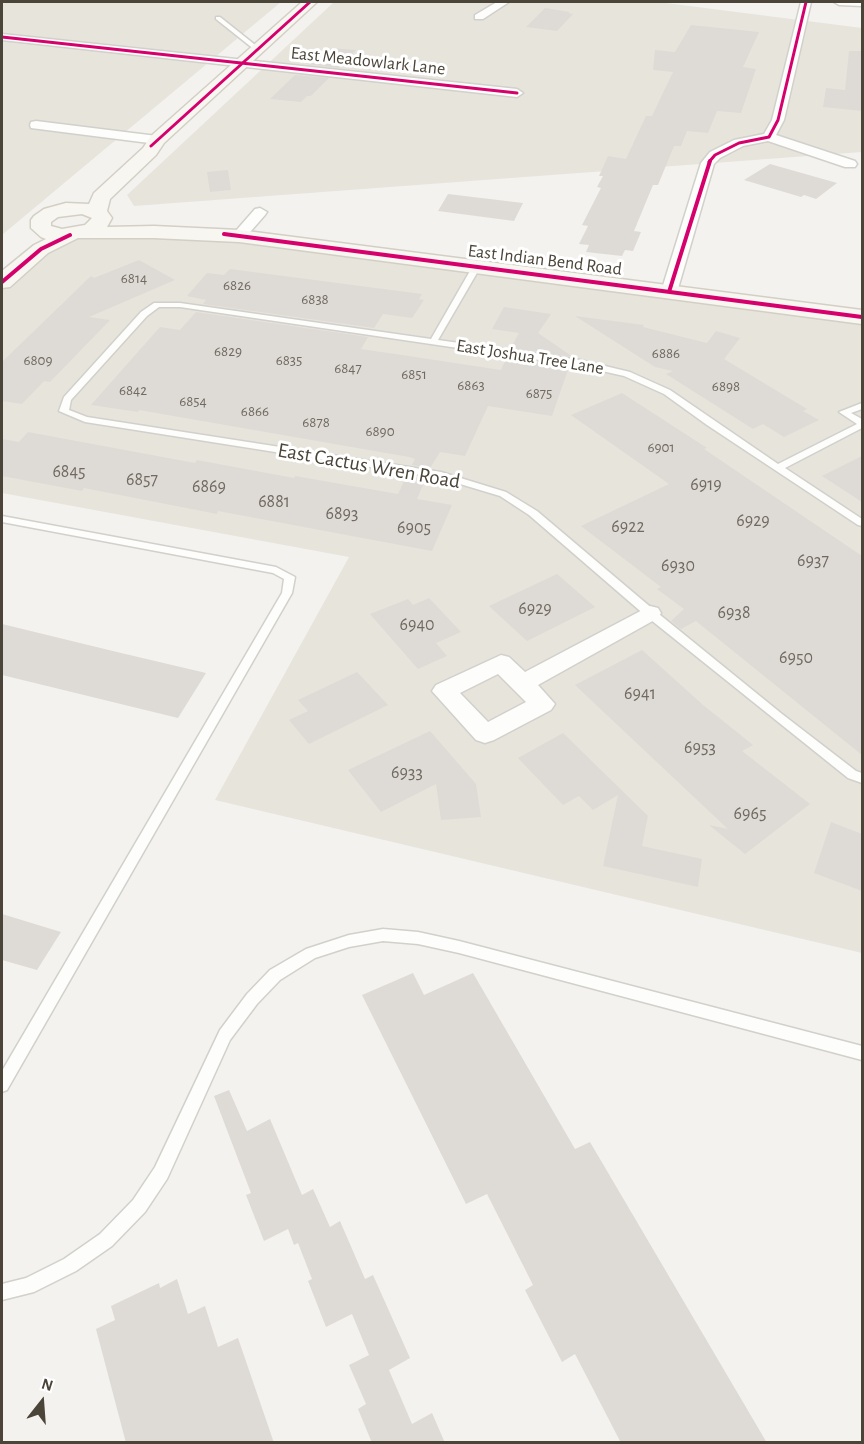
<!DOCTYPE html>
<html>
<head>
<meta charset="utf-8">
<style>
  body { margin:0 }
  #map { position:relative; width:864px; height:1444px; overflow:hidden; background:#f4f2ee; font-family:"Alegreya Sans",sans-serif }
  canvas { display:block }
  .frame { position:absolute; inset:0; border:3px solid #4b4439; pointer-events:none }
  .north { position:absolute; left:12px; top:1372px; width:60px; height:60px; -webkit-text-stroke:4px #fff; paint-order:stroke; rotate:17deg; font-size:16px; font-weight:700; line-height:24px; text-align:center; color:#4b4439 }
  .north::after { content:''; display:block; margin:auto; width:21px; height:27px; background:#4b4439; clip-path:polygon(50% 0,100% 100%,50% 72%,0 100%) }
</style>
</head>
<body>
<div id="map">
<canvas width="864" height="1444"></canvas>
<div class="frame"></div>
<div class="north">N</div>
</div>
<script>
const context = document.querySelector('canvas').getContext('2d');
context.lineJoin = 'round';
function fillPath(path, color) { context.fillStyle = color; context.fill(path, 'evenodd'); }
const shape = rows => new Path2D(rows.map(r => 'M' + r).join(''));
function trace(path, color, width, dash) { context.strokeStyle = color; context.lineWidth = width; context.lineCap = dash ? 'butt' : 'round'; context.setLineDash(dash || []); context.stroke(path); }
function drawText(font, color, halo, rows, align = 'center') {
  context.font = font + ' "Alegreya Sans",sans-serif'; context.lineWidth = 6; context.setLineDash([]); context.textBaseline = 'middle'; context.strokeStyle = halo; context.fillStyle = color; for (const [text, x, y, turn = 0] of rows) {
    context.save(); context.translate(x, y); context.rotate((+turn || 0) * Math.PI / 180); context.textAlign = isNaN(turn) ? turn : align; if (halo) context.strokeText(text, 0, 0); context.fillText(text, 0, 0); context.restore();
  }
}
fillPath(shape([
  [2,2,281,2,2,235],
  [334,2,658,2,862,28,862,152,134,206,127,195],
  [122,234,257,243,862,323,862,953,215,800,349,557,2,493,2,287,45,250,83,236]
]), '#e7e4dc');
fillPath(shape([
  [545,8,570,12,568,13,573,14,557,31,526,27],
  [691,25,759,32,743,67,756,69,741,113,717,111,708,133,687,131,681,146,674,146,658,185,653,185,634,231,641,232,633,251,625,250,622,256,586,252,589,245,579,244,588,226,582,225,601,188,597,187,603,176,599,176,608,156,626,159,646,116,652,116,673,72,653,70,655,50,675,52],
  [331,48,356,50,339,68,306,64,319,52,326,53],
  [849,51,862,51,862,111,823,107,826,88,845,90],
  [295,75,329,78,311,96,307,96,301,102,270,99],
  [770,164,837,183,816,199,804,195,801,197,744,180],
  [228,170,231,190,210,192,207,172],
  [448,194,523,203,514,221,438,211],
  [139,260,175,280,89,317,110,320,50,382,44,381,22,404,2,401,2,362,91,276,94,278],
  [230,269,422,294,419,299,424,300,412,318,383,314,374,328,203,304,206,300,187,296,207,273,224,275],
  [504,307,551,314,538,333,573,357,511,348,519,333,492,329],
  [196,312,368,337,361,349,402,355,501,370,507,357,569,367,552,416,488,406,465,456,440,452,430,468,412,465,415,459,409,457,139,410,138,412,91,405,160,327,180,330],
  [575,316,644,325,643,327,707,343,716,331,740,338,724,359,807,409,803,411,819,420,784,437,763,424,753,429,666,374,673,371,655,367],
  [622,393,707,448,704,449,862,556,862,755,696,621,681,629,671,621,684,609,657,589,661,587,581,526,669,484,571,415],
  [28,432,195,463,197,460,294,478,295,476,398,494,407,475,426,478,417,499,452,505,432,551,218,511,217,514,84,488,82,491,2,476,2,439,19,442],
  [862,456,862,502,822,476],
  [557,574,595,607,527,641,489,606],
  [429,598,461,632,436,643,447,656,418,669,370,614,408,599,413,605],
  [2,624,117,652,206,673,178,718,2,675],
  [642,650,703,705,753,745,742,751,810,804,745,854,709,825,728,829,575,685],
  [357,672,388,705,309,744,289,720,308,711,298,700],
  [430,731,476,784,481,817,441,820,436,784,381,812,348,770],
  [563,733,648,816,642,846,702,859,698,887,603,866,618,795,593,810,579,796,563,805,518,758],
  [831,822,862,834,862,891,814,873],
  [2,914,61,932,37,970,2,960],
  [413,973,424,995,473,973,575,1149,590,1142,767,1443,621,1443,575,1354,562,1362,525,1290,533,1285,487,1194,466,1204,362,995],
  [229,1090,247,1131,270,1119,302,1195,313,1189,330,1227,340,1221,365,1279,373,1275,410,1358,389,1370,412,1424,432,1413,445,1443,372,1443,358,1409,366,1404,349,1365,369,1355,352,1314,326,1327,308,1281,312,1279,298,1243,294,1245,288,1229,264,1241,246,1195,251,1193,214,1096],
  [177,1279,188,1314,205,1306,218,1347,238,1338,274,1443,126,1443,96,1329,115,1320,111,1306,159,1283,160,1288]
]), '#dedbd6');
const lane = shape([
  [216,17,220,17,259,48,259,50,255,50,216,19,216,17],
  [474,264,481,266,438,340,580,360,630,372,670,390,778,464,857,424,839,412,862,403,862,409,851,413,862,419,862,428,785,468,862,519,862,526,858,525,707,425,664,394,624,376,580,366,180,307,159,307,147,316,71,400,69,410,87,417,441,472,506,492,537,511,654,610,782,714,856,771,862,773,862,783,848,778,646,616,529,515,500,496,440,478,85,422,59,411,64,397,141,312,154,303,180,303,431,339,474,264],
  [2,516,276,567,295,577,292,593,7,1090,2,1092,2,1071,282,593,284,579,273,573,2,522,2,516],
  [383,929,418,932,459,941,862,1046,862,1060,459,953,418,944,383,941,349,947,315,958,280,980,257,1004,230,1040,167,1179,145,1212,112,1246,76,1271,34,1292,2,1300,2,1284,26,1278,64,1259,100,1234,133,1200,155,1167,220,1030,247,994,270,970,306,949,349,935,383,929]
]);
const street = shape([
  [497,2,509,2,483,19,475,19,475,15,497,2],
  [801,2,811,2,784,120,776,135,855,161,857,164,855,167,845,167,768,141,743,146,720,158,714,164,677,292,675,295,663,295,661,292,701,163,710,152,734,140,764,134,772,120,801,2],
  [834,2,862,2,862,6,839,5,834,2],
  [2,34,517,89,523,93,517,97,2,40,2,34],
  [36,121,157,136,164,140,157,144,31,128,30,125,31,122,36,121],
  [260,208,267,212,265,215,244,239,234,239,232,236,234,233,255,209,260,208],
  [650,606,658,608,661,613,658,618,538,685,555,704,551,710,494,740,485,743,476,740,432,691,436,685,501,655,509,657,525,672,650,606],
  [498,674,526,702,488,722,460,693,498,674]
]);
const secondary = shape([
  [302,2,317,2,164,143,156,155,110,199,107,211,112,218,107,227,154,226,239,230,862,310,862,324,239,242,154,238,78,238,48,253,10,287,2,288,2,271,34,245,46,239,41,237,31,228,31,220,34,216,44,209,66,203,89,204,94,193,143,148,151,136,302,2],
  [82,214,92,218,85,225,62,229,51,226,51,222,58,217,82,214]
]);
trace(lane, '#d2d0cb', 3);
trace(street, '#d2d0cb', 3);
trace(secondary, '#d3cfc5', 3);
fillPath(lane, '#fdfdfc');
fillPath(street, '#fdfdfc');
fillPath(secondary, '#f7f6f1');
trace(shape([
  [2,37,517,93],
  [151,146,310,2],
  [709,162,715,155,739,143,769,137,778,120,806,2]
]), '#d6006c', 3);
trace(shape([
  [224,234,862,317],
  [2,282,41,249,70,235],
  [669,292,710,161]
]), '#d6006c', 4);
drawText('15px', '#706a61', null, [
  ["6814",134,278],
  ["6826",237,285],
  ["6838",315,299],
  ["6829",228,351],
  ["6886",666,353],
  ["6809",38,360],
  ["6835",289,360],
  ["6847",348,368],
  ["6851",414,374],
  ["6863",471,385],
  ["6898",726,386],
  ["6842",133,390],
  ["6875",539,393],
  ["6854",193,401],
  ["6866",255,411],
  ["6878",316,422],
  ["6890",380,431],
  ["6901",661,447]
]);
drawText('18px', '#4b4439', '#fff', [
  ["East Meadowlark Lane",368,61,6],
  ["East Indian Bend Road",545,260,7],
  ["East Joshua Tree Lane",530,357,9]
]);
drawText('18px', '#706a61', null, [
  ["6845",69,472],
  ["6857",142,480],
  ["6919",706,485],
  ["6869",209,487],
  ["6881",274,502],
  ["6893",342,514],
  ["6929",753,521],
  ["6922",628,527],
  ["6905",414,528],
  ["6937",813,561],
  ["6930",678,566],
  ["6929",535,609],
  ["6938",734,613],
  ["6940",417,625],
  ["6950",796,658],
  ["6941",640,694],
  ["6953",700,748],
  ["6933",407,773],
  ["6965",750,814]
]);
drawText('21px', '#4b4439', '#fff', [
  ["East Cactus Wren Road",369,466,10]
]);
</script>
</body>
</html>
